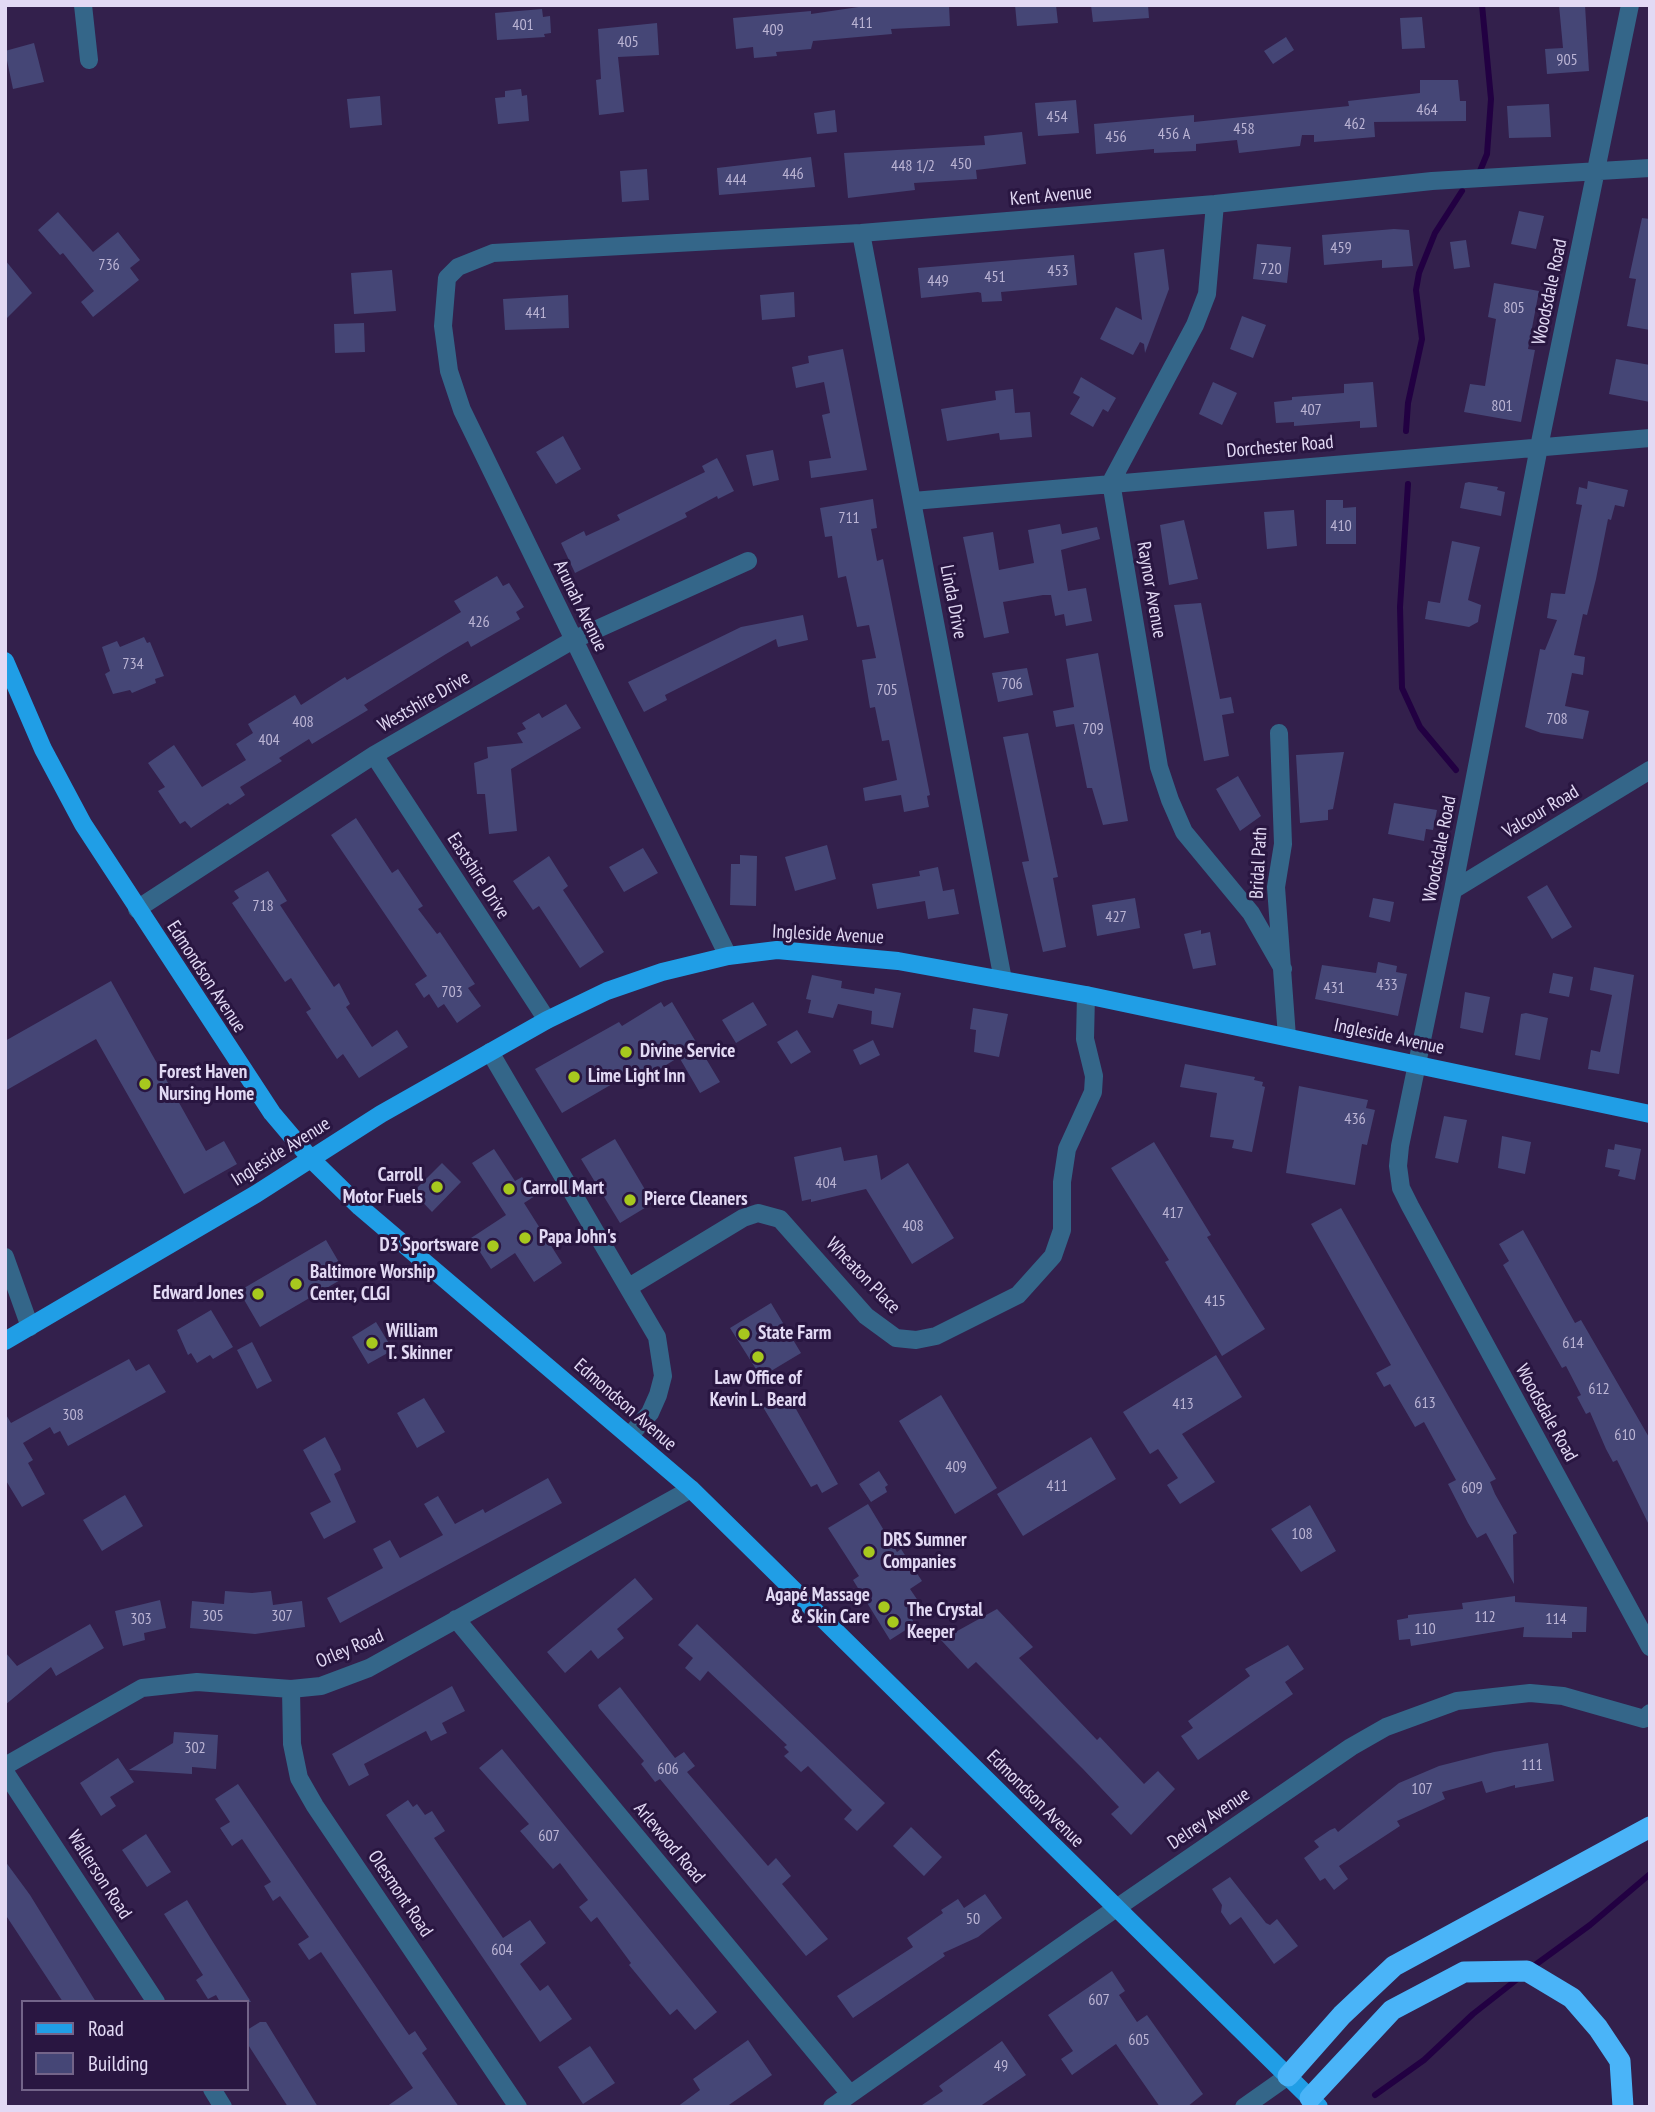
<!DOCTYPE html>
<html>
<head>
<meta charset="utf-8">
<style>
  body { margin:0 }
  #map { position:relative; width:1655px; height:2112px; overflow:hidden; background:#33204c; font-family:"PT Sans Narrow",sans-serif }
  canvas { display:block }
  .frame { position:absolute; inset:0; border:7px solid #e2d9f4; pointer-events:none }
  .legend { position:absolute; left:21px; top:2000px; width:228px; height:91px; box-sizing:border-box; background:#291641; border:2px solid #736489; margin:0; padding:9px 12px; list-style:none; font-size:21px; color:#e2d9f4 }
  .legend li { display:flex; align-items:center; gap:14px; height:35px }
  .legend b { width:35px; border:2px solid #736489 }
</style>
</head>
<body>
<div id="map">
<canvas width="1655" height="2112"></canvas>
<div class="frame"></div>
<ul class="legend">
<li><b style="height:9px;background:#209ee6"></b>Road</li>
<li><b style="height:19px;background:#454676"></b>Building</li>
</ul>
</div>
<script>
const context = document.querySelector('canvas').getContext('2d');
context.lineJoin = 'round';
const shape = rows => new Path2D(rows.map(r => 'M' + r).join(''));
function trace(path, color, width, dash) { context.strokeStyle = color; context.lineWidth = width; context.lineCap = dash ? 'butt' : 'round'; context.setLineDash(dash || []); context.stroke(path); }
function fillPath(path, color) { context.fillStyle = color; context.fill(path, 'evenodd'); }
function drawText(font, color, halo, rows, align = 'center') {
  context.font = font + ' "PT Sans Narrow",sans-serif'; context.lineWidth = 6; context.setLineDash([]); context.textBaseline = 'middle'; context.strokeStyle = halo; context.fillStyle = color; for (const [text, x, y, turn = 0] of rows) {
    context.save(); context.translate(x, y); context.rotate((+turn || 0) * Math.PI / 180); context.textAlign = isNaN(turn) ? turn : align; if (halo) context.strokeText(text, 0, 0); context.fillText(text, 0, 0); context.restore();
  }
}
trace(shape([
  [1480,171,1487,154,1491,99,1482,5],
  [1406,431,1408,403,1422,339,1416,290,1419,273,1435,233,1462,191],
  [1408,484,1400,607,1402,688,1420,727,1456,770],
  [1531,1968,1590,1925,1650,1874],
  [1375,2095,1424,2060,1473,2014,1520,1977]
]), '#220042', 6);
fillPath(shape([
  [872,5,949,5,950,26,891,29,892,34,813,41,811,49,776,52,777,56,754,58,753,47,736,49,733,18,811,11,811,14],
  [1015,5,1056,5,1058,23,1017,26],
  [1091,5,1148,5,1149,18,1093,22],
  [1559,5,1585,5,1589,71,1547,74,1545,49,1563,48],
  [542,9,543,17,550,16,551,33,544,34,545,37,497,40,495,13],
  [1422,17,1425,48,1402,49,1400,18],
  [657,23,659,55,618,57,624,112,599,115,596,80,601,79,598,29],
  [1286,37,1294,50,1273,64,1264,51],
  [34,43,44,82,13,89,5,51],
  [1420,80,1458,80,1460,101,1466,101,1466,121,1374,122,1375,137,1314,142,1314,135,1302,135,1300,146,1239,153,1237,140,1196,144,1196,151,1154,153,1154,149,1096,154,1094,124,1194,115,1194,122,1349,106,1348,101,1420,93],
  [521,89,522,96,527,95,529,121,498,124,495,98,505,97,505,91],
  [380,96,382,125,350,128,347,99],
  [1076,100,1079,133,1038,136,1035,103],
  [1549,104,1551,137,1509,138,1507,106],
  [835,110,837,132,817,134,814,113],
  [1022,132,1026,164,976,170,977,179,914,183,915,190,848,198,844,153,985,145,984,136],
  [811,157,815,187,719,195,717,168],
  [647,169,649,200,622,202,620,171],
  [1519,211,1544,216,1536,249,1511,244],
  [58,212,93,252,118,232,140,260,130,268,139,280,93,317,81,302,94,291,63,253,60,255,38,230],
  [1642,218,1650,219,1650,330,1627,326,1636,279,1629,278],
  [1394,229,1409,230,1413,266,1382,268,1382,260,1324,265,1322,235],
  [1466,240,1470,267,1454,269,1450,242],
  [1257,244,1291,247,1287,283,1253,279],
  [1164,249,1169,289,1145,353,1144,344,1140,342,1133,355,1100,339,1116,307,1142,320,1134,253],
  [1074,255,1077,285,1001,292,1002,301,982,302,981,293,978,292,921,298,918,268],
  [5,260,32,293,5,320],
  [392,270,396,311,354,314,351,273],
  [1494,283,1539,291,1528,349,1535,350,1521,422,1464,412,1470,384,1485,386,1496,319,1488,317],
  [794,292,795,317,762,320,760,295],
  [568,295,569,328,505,330,503,299],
  [1242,316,1266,325,1253,358,1230,349],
  [364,323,365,352,335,353,334,324],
  [843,349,867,470,811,478,809,461,831,458,822,415,830,413,824,382,796,388,792,367,809,363,808,356],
  [1616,359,1650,365,1650,402,1609,394],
  [1081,377,1116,398,1108,412,1103,409,1093,427,1070,414,1080,397,1073,393],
  [1213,382,1237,393,1222,425,1199,414],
  [1373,382,1377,427,1360,428,1360,421,1294,426,1294,422,1276,423,1274,402,1292,400,1292,397,1344,393,1344,384],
  [1013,389,1015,413,1030,412,1032,437,1000,440,999,433,947,441,941,409,996,400,995,391],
  [563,436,581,469,556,484,536,452],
  [773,450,779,480,753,486,746,455],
  [717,458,734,491,718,499,717,496,685,513,687,517,575,573,561,543,584,531,586,536,620,520,617,515,705,472,702,466],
  [1588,481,1628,490,1624,507,1615,505,1611,520,1608,519,1596,579,1587,615,1583,614,1574,655,1585,657,1583,675,1572,673,1565,706,1589,711,1583,739,1541,733,1525,727,1540,649,1545,650,1557,620,1547,618,1551,593,1565,594,1582,505,1576,504,1579,487,1587,489],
  [1469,482,1498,487,1497,490,1505,492,1501,516,1460,508,1465,483],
  [873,499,877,528,871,529,877,561,883,559,930,795,927,796,929,807,904,812,901,795,865,801,863,788,897,780,889,740,882,741,875,707,870,708,862,660,876,658,869,625,857,627,846,576,838,578,832,536,825,537,820,508],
  [1326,500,1343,500,1343,508,1356,507,1356,544,1326,544],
  [1294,510,1297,546,1267,549,1264,512],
  [1184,520,1198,579,1169,585,1160,525],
  [1060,524,1062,534,1097,527,1100,539,1061,550,1068,591,1086,588,1092,621,1066,626,1064,614,1055,616,1051,595,1043,595,1003,602,1009,633,984,638,963,537,993,532,999,570,1034,563,1028,530],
  [1452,541,1480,547,1468,600,1481,605,1478,622,1469,627,1425,619,1428,601,1440,603],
  [497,576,503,586,509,583,524,607,516,612,520,619,471,647,468,641,446,654,364,705,368,710,312,744,309,739,279,758,282,761,240,787,245,795,230,805,228,803,191,828,185,821,180,824,158,791,165,787,148,763,174,745,202,787,246,760,236,744,253,733,248,724,295,695,301,705,345,677,347,680,461,612,454,601],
  [1201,603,1220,699,1231,697,1234,713,1222,715,1229,756,1204,761,1174,605],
  [803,615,808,640,778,647,776,639,665,695,667,700,644,712,628,682,741,627],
  [144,637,147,643,150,642,164,676,155,679,156,683,132,693,130,690,113,694,105,674,110,671,102,647,117,641,120,647],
  [1098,653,1128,821,1103,825,1092,788,1087,788,1074,724,1056,727,1053,711,1074,707,1066,659],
  [1027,668,1033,695,998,702,992,673],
  [566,704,581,728,511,769,517,831,489,834,485,794,477,794,474,763,488,758,487,747,523,743,517,733,526,729,522,723,539,713,542,718],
  [1028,733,1058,877,1053,878,1066,947,1043,952,1022,862,1029,861,1003,737],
  [1344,752,1333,809,1328,810,1328,820,1300,823,1296,755],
  [1238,776,1261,816,1240,831,1216,789],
  [1394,803,1437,810,1433,830,1426,829,1424,841,1388,834],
  [356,818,392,873,398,869,423,906,418,909,437,934,440,932,475,984,468,988,481,1006,457,1023,444,1004,438,1008,429,994,424,998,415,984,427,976,331,835],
  [827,845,836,879,795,891,785,857],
  [643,848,658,873,624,892,609,867],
  [740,855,757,856,756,906,730,905,731,864,740,864],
  [549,856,568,886,563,890,604,952,580,968,539,906,533,910,513,881],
  [938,867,943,891,954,889,959,914,928,919,925,901,877,909,872,884,920,876,919,871],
  [268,871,287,901,280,905,334,987,339,983,350,1004,346,1007,372,1047,397,1030,408,1047,359,1078,343,1054,337,1059,306,1012,311,1009,291,978,285,982,232,903,239,898,234,891],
  [1547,885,1572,927,1552,939,1527,897],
  [1135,898,1140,928,1097,936,1092,905],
  [1373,898,1394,902,1390,922,1369,917],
  [1201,930,1201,934,1210,932,1216,965,1193,969,1184,934],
  [1378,962,1397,966,1396,972,1407,974,1398,1016,1315,999,1322,965,1376,973],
  [1594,967,1634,975,1619,1074,1588,1069,1591,1050,1600,1052,1612,995,1590,990],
  [1553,973,1573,977,1569,997,1549,993],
  [812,975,842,981,841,988,874,994,875,988,901,993,893,1028,871,1024,872,1011,838,1004,833,1018,808,1013,811,1000,806,999],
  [111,981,206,1151,224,1141,237,1164,184,1194,96,1039,5,1091,5,1041],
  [1465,992,1490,997,1483,1033,1460,1028],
  [661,1002,664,1007,672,1002,720,1082,700,1093,679,1057,639,1082,633,1072,562,1113,535,1069,619,1022,622,1026],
  [753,1002,767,1025,736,1043,722,1020],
  [973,1008,1008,1014,999,1057,974,1052,976,1030,970,1029],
  [1526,1013,1548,1018,1540,1060,1515,1055,1521,1014],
  [797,1030,811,1052,791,1064,777,1042],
  [873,1040,880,1055,860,1065,853,1050],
  [1185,1064,1255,1077,1254,1080,1263,1082,1262,1086,1265,1087,1252,1152,1232,1148,1234,1140,1210,1137,1217,1093,1180,1087],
  [1299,1086,1368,1100,1366,1108,1375,1110,1367,1145,1362,1144,1355,1185,1286,1173],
  [1444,1116,1467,1120,1458,1163,1435,1158],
  [1502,1136,1531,1142,1525,1174,1498,1168],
  [615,1139,653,1203,620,1223,581,1159],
  [1154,1142,1211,1235,1207,1237,1265,1329,1222,1356,1165,1262,1169,1260,1111,1168],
  [1615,1144,1641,1149,1635,1180,1618,1176,1620,1170,1605,1167,1608,1149,1614,1150],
  [841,1147,844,1161,877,1155,881,1180,908,1163,954,1238,912,1264,866,1189,811,1202,811,1199,802,1201,794,1157],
  [494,1149,515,1181,522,1177,535,1196,524,1203,562,1263,534,1282,515,1253,491,1269,471,1238,506,1215,472,1163],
  [442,1163,461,1182,432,1212,413,1192],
  [1341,1208,1496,1479,1490,1482,1495,1494,1517,1533,1513,1535,1514,1584,1486,1533,1477,1538,1468,1523,1448,1484,1456,1480,1424,1422,1415,1427,1390,1384,1384,1387,1376,1373,1391,1365,1311,1224],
  [1523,1230,1575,1323,1581,1320,1650,1439,1650,1527,1617,1460,1613,1462,1606,1449,1590,1412,1586,1414,1577,1397,1581,1395,1566,1366,1562,1368,1503,1265,1509,1261,1499,1244],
  [326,1240,347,1276,260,1327,239,1291],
  [771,1303,801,1353,761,1377,730,1328],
  [211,1310,233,1347,213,1359,210,1355,197,1363,191,1353,188,1355,177,1330],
  [376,1322,393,1350,368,1364,352,1337],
  [252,1342,272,1381,257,1389,237,1350],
  [1216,1355,1242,1397,1182,1434,1215,1482,1180,1504,1167,1485,1178,1478,1158,1449,1150,1454,1123,1412],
  [129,1359,136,1371,149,1364,166,1392,68,1446,60,1431,54,1434,50,1427,23,1443,33,1460,28,1463,45,1494,22,1507,5,1479,5,1413,11,1423],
  [787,1393,838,1484,822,1493,817,1484,811,1487,763,1407],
  [941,1395,997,1488,955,1514,899,1421],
  [424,1398,445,1432,417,1448,397,1413],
  [325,1437,340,1466,341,1470,334,1474,356,1522,324,1539,310,1513,331,1502,303,1450],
  [1091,1437,1116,1479,1023,1536,997,1494],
  [879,1471,888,1485,885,1487,887,1492,871,1502,859,1484],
  [548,1478,562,1503,340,1623,327,1598,383,1568,373,1549,390,1540,400,1558,443,1535,424,1504,438,1496,455,1524,483,1509,485,1513],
  [125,1495,143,1526,102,1551,83,1520],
  [868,1504,897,1552,901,1549,922,1581,910,1589,925,1611,912,1619,915,1624,890,1640,853,1580,859,1576,828,1528],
  [1310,1505,1336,1551,1301,1572,1271,1529],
  [635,1578,653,1599,617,1629,624,1638,598,1659,591,1650,565,1673,547,1652],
  [225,1591,252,1593,271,1591,273,1605,302,1601,305,1627,255,1634,190,1628,192,1601,224,1604],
  [1515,1596,1515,1602,1587,1607,1586,1632,1572,1632,1572,1638,1523,1637,1524,1627,1411,1646,1410,1639,1399,1640,1397,1620,1408,1618,1408,1615,1463,1609,1462,1603],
  [160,1600,166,1628,144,1633,145,1640,123,1646,115,1611],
  [997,1609,1033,1647,1019,1658,1097,1740,1100,1737,1144,1784,1158,1771,1175,1789,1131,1835,1111,1814,1119,1807,1083,1769,976,1662,968,1669,941,1640],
  [90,1624,104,1648,56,1676,51,1667,5,1705,5,1652,17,1666],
  [697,1624,885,1803,857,1831,844,1819,852,1810,808,1766,801,1772,784,1756,789,1752,784,1747,787,1745,708,1671,700,1681,685,1668,693,1658,678,1645],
  [1288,1645,1304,1669,1285,1682,1293,1694,1198,1760,1181,1736,1193,1728,1188,1721,1250,1676,1245,1669],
  [452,1686,465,1711,442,1723,447,1733,431,1741,426,1731,364,1764,369,1775,349,1786,332,1754],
  [620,1687,675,1758,684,1752,695,1766,687,1772,768,1866,776,1858,791,1876,782,1884,828,1939,806,1956,660,1779,655,1782,641,1764,644,1761,599,1708,598,1705],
  [174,1732,218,1735,216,1769,192,1767,192,1774,129,1770,173,1743],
  [1548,1743,1554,1781,1515,1788,1515,1785,1486,1793,1482,1781,1442,1792,1445,1799,1397,1821,1400,1826,1339,1866,1348,1879,1334,1890,1325,1878,1320,1881,1304,1858,1319,1847,1314,1841,1330,1830,1335,1828,1338,1832,1399,1783,1439,1766,1494,1752],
  [502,1749,717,2012,695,2030,677,2009,670,2015,629,1965,631,1963,597,1917,591,1922,579,1907,588,1900,560,1863,553,1869,520,1831,529,1824,479,1768],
  [118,1758,134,1782,110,1797,116,1806,101,1816,80,1783],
  [238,1784,409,2035,415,2031,427,2049,422,2053,459,2107,386,2107,413,2088,321,1952,309,1960,298,1944,309,1937,280,1896,273,1901,264,1886,271,1882,242,1839,232,1846,220,1828,230,1822,215,1799],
  [408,1800,413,1807,417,1804,425,1815,432,1811,445,1831,434,1838,503,1938,530,1920,546,1943,520,1964,540,1991,548,1985,572,2019,540,2042,386,1815],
  [911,1827,942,1857,924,1876,893,1846],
  [146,1834,171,1872,147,1887,122,1850],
  [5,1861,30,1895,96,2002,63,2002,5,1914],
  [1230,1877,1266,1923,1270,1925,1277,1919,1298,1946,1274,1964,1241,1917,1230,1925,1221,1912,1222,1905,1212,1889],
  [985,1894,1002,1918,978,1937,943,1953,945,1956,853,2018,837,1996,913,1947,907,1938,943,1913,941,1910,958,1899,964,1908],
  [187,1900,211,1939,251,2002,220,2002,216,1995,208,1999,196,1980,203,1975,164,1914],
  [1112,1971,1125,1991,1119,1995,1137,2022,1147,2015,1203,2094,1187,2107,1160,2107,1116,2044,1072,2075,1061,2059,1073,2051,1048,2015],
  [260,2022,266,2022,318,2107,288,2107,247,2043,247,2030],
  [748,2040,772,2075,726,2107,677,2107,700,2090,693,2079],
  [1002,2041,1026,2075,979,2107,919,2107,943,2091,939,2086],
  [590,2046,615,2083,583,2104,558,2067]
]), '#454676');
trace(shape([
  [83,5,89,60],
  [1630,5,1539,447,1453,890,1400,1146,1398,1166,1401,1188,1410,1206,1650,1647],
  [1215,204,1207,294,1195,325,1111,482,1159,767,1170,800,1184,832,1251,913,1283,969],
  [861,233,1003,980],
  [913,501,1650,438],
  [1279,733,1283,844,1276,887,1287,1037],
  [374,755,547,1020],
  [1453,890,1650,770],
  [137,909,374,755,573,640,748,561],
  [728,956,462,410,449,371,443,326,447,278,458,267,493,253,861,233,1215,204,1432,181,1650,168],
  [490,1052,657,1337,663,1376,658,1395,650,1413,630,1435],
  [5,1257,30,1327],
  [629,1287,743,1218,758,1213,780,1219,866,1316,896,1338,916,1340,936,1336,1018,1295,1053,1256,1062,1230,1062,1182,1067,1149,1093,1092,1094,1076,1085,1039,1086,995],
  [456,1619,850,2094],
  [291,1689,292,1744,299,1778,315,1806,518,2107],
  [5,1766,142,1688,197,1682,291,1689,321,1686,369,1668,691,1489],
  [5,1772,156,2002],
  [212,2089,223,2107],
  [832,2107,1080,1933,1351,1747,1386,1727,1457,1701,1530,1693,1563,1696,1644,1719,1650,1713],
  [1244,2107,1288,2076]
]), '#346689', 18);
trace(shape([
  [5,661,43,749,83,824,272,1113,311,1159,360,1207,691,1489,1319,2107],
  [5,1341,256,1194,381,1114,547,1020,607,991,662,972,728,956,777,950,898,961,1086,995,1650,1114]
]), '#209ee6', 18);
trace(shape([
  [1288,2076,1342,2015,1394,1966,1650,1827],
  [1310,2098,1392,2010,1464,1972,1527,1971,1572,1998,1598,2028,1620,2061,1623,2107]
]), '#4ab4f8', 21);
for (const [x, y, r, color] of [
  [626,1052,7,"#a7c81e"],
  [574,1077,7,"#a7c81e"],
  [145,1084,7,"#a7c81e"],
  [437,1187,7,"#a7c81e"],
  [509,1189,7,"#a7c81e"],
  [630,1200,7,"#a7c81e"],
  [525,1238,7,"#a7c81e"],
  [493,1246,7,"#a7c81e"],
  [296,1284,7,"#a7c81e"],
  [258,1294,7,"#a7c81e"],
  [744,1334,7,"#a7c81e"],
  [372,1343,7,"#a7c81e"],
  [758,1357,7,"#a7c81e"],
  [869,1552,7,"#a7c81e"],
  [884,1607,7,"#a7c81e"],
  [893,1622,7,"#a7c81e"]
]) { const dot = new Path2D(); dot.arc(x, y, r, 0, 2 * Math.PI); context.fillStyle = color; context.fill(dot); trace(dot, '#291641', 2.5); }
drawText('16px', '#bbb4d4', null, [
  ["411",862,23],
  ["401",523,25],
  ["409",773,30],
  ["405",628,42],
  ["905",1567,60],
  ["464",1427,110],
  ["454",1057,117],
  ["462",1355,124],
  ["458",1244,129],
  ["456 A",1174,134],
  ["456",1116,137],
  ["450",961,164],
  ["448 1/2",913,166],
  ["446",793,174],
  ["444",736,180],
  ["459",1341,248],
  ["736",109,265],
  ["720",1271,269],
  ["453",1058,271],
  ["451",995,277],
  ["449",938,281],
  ["805",1514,308],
  ["441",536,313],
  ["801",1502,406],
  ["407",1311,410],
  ["711",849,518],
  ["410",1341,526],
  ["426",479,622],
  ["734",133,664],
  ["706",1012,684],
  ["705",887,690],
  ["708",1557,719],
  ["408",303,722],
  ["709",1093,729],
  ["404",269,740],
  ["718",263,906],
  ["427",1116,917],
  ["433",1387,985],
  ["431",1334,988],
  ["703",452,992],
  ["436",1355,1119],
  ["404",826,1183],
  ["417",1173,1213],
  ["408",913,1226],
  ["415",1215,1301],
  ["614",1573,1343],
  ["612",1599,1389],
  ["613",1425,1403],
  ["413",1183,1404],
  ["308",73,1415],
  ["610",1625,1435],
  ["409",956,1467],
  ["411",1057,1486],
  ["609",1472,1488],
  ["108",1302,1534],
  ["305",213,1616],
  ["307",282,1616],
  ["112",1485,1617],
  ["303",141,1619],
  ["114",1556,1619],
  ["110",1425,1629],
  ["302",195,1748],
  ["111",1532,1765],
  ["606",668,1769],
  ["107",1422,1789],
  ["607",549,1836],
  ["50",973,1919],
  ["604",502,1950],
  ["607",1099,2000],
  ["605",1139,2040],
  ["49",1001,2066]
]);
drawText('19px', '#e2d9f4', '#291641', [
  ["Kent Avenue",1051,196,-5],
  ["Woodsdale Road",1550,292,-78],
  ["Dorchester Road",1280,447,-5],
  ["Raynor Avenue",1151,590,80],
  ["Linda Drive",953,602,79],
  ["Arunah Avenue",580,606,64],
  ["Westshire Drive",424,702,-30],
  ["Valcour Road",1541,812,-31],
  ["Woodsdale Road",1440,849,-79],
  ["Bridal Path",1259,863,-87],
  ["Eastshire Drive",478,876,57],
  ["Ingleside Avenue",828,935,3],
  ["Edmondson Avenue",206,977,57],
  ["Ingleside Avenue",1389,1037,12],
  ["Ingleside Avenue",281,1152,-32],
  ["Wheaton Place",863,1276,46],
  ["Edmondson Avenue",625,1405,41],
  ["Woodsdale Road",1546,1413,61],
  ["Orley Road",350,1649,-23],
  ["Edmondson Avenue",1035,1799,45],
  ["Delrey Avenue",1209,1819,-34],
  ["Arlewood Road",669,1843,50],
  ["Wallerson Road",99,1875,57],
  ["Olesmont Road",400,1894,56]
]);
drawText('bold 19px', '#e2d9f4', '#291641', [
  ["Divine Service",640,1052],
  ["Forest Haven",159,1073],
  ["Nursing Home",159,1095],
  ["Lime Light Inn",588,1077],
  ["Carroll",423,1176,"right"],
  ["Motor Fuels",423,1198,"right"],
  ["Carroll Mart",523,1189],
  ["Pierce Cleaners",644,1200],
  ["Papa John's",539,1238],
  ["D3 Sportsware",479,1246,"right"],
  ["Baltimore Worship",310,1273],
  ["Center, CLGI",310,1295],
  ["Edward Jones",244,1294,"right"],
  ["William",386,1332],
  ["T. Skinner",386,1354],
  ["State Farm",758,1334],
  ["Law Office of",758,1379,"center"],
  ["Kevin L. Beard",758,1401,"center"],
  ["DRS Sumner",883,1541],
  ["Companies",883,1563],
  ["Agapé Massage",870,1596,"right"],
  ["& Skin Care",870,1618,"right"],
  ["The Crystal",907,1611],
  ["Keeper",907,1633]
], 'left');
</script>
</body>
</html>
